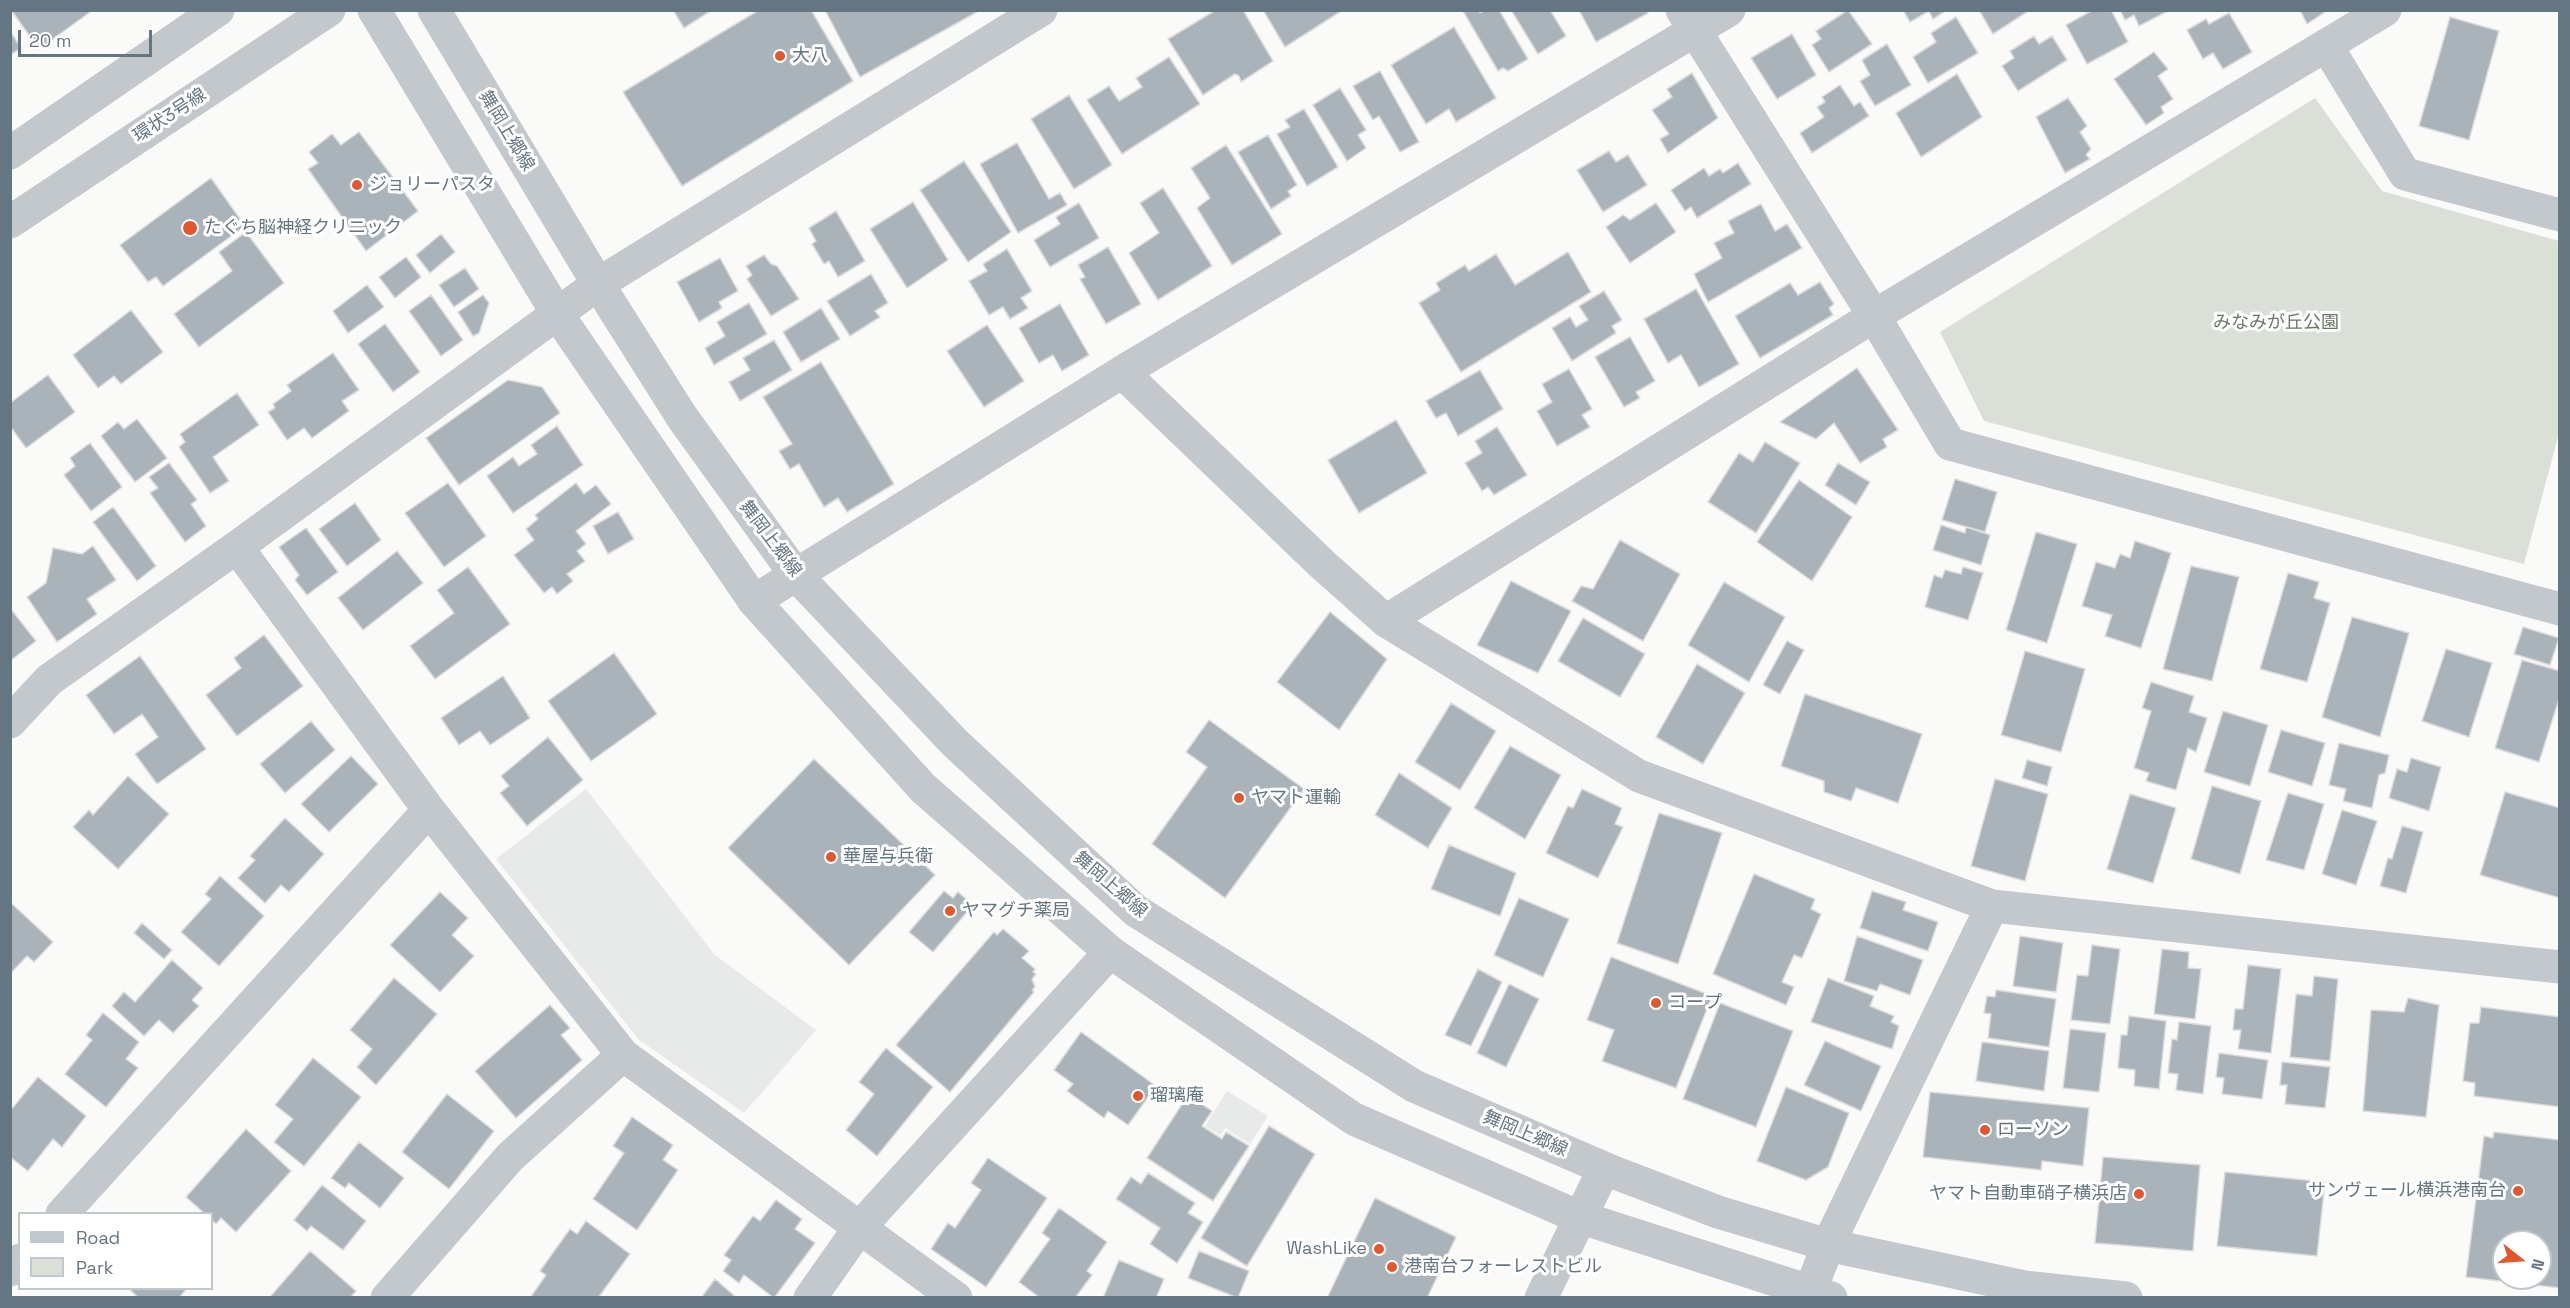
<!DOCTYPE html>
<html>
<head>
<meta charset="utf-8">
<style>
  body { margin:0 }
  #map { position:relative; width:2570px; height:1308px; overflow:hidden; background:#fafaf8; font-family:"Space Grotesk",sans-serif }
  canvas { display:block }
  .frame { position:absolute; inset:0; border:12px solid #657683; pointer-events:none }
  .legend { position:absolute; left:18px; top:1212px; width:195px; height:78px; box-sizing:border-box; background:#fff; border:2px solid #c1c8cd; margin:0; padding:8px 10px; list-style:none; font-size:18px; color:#657683 }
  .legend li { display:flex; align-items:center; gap:12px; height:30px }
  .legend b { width:30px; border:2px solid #c1c8cd }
  .north { position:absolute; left:2492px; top:1230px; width:60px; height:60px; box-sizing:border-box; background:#fff; border:2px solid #c1c8cd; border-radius:50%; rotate:107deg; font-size:16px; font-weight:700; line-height:24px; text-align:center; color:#657683 }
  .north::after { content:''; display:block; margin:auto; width:21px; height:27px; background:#e4572e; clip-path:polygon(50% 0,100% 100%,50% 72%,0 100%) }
  .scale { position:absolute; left:18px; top:30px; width:134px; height:27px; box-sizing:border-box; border:3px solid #657683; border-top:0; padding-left:8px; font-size:18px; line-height:21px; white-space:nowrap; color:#657683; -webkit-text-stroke:4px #fff; paint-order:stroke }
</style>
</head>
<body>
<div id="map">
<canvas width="2570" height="1308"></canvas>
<div class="frame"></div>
<ul class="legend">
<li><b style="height:8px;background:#c3c8cc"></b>Road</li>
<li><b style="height:16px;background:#dadfd7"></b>Park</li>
</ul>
<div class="north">N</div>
<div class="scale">20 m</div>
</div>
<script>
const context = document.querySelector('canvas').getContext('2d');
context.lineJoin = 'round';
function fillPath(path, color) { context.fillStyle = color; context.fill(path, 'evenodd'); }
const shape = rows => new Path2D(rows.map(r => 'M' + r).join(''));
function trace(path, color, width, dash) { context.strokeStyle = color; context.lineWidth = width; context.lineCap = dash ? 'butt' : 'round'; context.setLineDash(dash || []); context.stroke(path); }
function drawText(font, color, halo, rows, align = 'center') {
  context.font = font + ' "Space Grotesk","Noto Sans JP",sans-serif'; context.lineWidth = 6; context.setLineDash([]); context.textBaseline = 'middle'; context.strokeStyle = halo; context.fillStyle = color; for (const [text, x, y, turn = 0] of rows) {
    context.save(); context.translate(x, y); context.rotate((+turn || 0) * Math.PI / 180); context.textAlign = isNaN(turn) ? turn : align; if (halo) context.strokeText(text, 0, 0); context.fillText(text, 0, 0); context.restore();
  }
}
fillPath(shape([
  [586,789,715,955,816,1030,744,1113,639,1040,496,859],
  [1227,1091,1268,1116,1250,1144,1225,1128,1220,1135,1205,1126]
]), '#e8e9e9');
fillPath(shape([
  [2315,98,2382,191,2559,241,2559,433,2524,564,1984,421,1940,332]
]), '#dadfd7');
const building = shape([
  [11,10,93,10,39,49,11,10],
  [673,10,712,10,684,28,673,10],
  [759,10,811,10,853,81,682,186,623,92,759,10],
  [825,10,976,10,977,12,860,77,825,10],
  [1216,10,1243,10,1273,61,1241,82,1239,76,1235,74,1203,95,1168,39,1216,10],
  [1263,10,1343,10,1285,47,1263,10],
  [1479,10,1480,13,1485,10,1499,10,1528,59,1508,71,1503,68,1498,71,1463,11,1479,10],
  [1511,10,1550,10,1566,36,1538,54,1511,10],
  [1579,10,1647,10,1648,13,1596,42,1579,10],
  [1848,10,1872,44,1829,72,1812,45,1821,39,1816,31,1848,10],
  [1903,10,1947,10,1933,19,1929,11,1910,22,1903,10],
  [1979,10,2030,10,1993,34,1979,10],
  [2093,10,2111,10,2128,42,2087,64,2066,25,2093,10],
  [2120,10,2170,10,2139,26,2134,15,2125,20,2120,10],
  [2300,10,2328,10,2307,24,2300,10],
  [2229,13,2252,52,2223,69,2213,53,2203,59,2187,30,2206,19,2209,24,2229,13],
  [1956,17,1978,53,1928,83,1913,57,1936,42,1931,33,1956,17],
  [2450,17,2499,31,2469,140,2419,126,2450,17],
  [1454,27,1496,98,1456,122,1449,109,1426,124,1391,65,1454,27],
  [10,31,21,48,10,55,10,31],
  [1792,34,1816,75,1777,99,1751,58,1792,34],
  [2034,36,2039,44,2052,36,2067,60,2018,91,2002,66,2014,58,2010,51,2034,36],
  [1887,44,1911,85,1875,106,1860,81,1870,75,1862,60,1887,44],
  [2154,52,2168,69,2158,76,2173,99,2161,107,2164,113,2146,125,2114,79,2154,52],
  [1169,57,1200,104,1122,154,1087,100,1109,86,1119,101,1142,87,1136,78,1169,57],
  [1380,71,1419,142,1400,152,1379,116,1373,120,1353,86,1380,71],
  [1692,73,1718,118,1668,153,1660,139,1669,134,1652,110,1672,97,1667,89,1692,73],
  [1957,74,1982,117,1921,157,1896,113,1957,74],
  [1840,85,1854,106,1860,102,1869,116,1812,153,1800,133,1824,117,1817,107,1825,102,1822,97,1840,85],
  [1340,88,1366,130,1358,135,1366,148,1347,161,1313,105,1340,88],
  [1069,95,1112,165,1074,189,1031,119,1069,95],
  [2068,98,2087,126,2080,132,2091,149,2086,155,2090,159,2065,173,2036,117,2068,98],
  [1304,109,1338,167,1307,186,1277,134,1290,127,1285,120,1304,109],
  [359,132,418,211,366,251,308,169,318,163,309,152,332,134,341,145,359,132],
  [1268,135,1297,185,1288,191,1291,196,1271,209,1238,152,1268,135],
  [1017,143,1049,199,1060,193,1067,205,1018,233,980,164,1017,143],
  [1226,145,1282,234,1232,265,1197,208,1210,198,1191,168,1226,145],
  [1609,151,1616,162,1628,155,1647,185,1603,212,1577,170,1609,151],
  [964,161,1011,232,968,262,920,190,964,161],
  [1738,163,1751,184,1697,218,1691,207,1685,211,1671,190,1704,168,1709,176,1720,169,1723,173,1738,163],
  [211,178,245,226,163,286,156,277,148,282,120,245,211,178],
  [1163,188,1212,266,1158,300,1129,253,1159,233,1140,203,1163,188],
  [913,202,948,260,907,288,870,229,913,202],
  [1079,203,1099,238,1050,267,1034,240,1060,224,1056,217,1079,203],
  [1656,203,1676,232,1630,263,1606,227,1623,215,1630,220,1656,203],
  [1761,204,1775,231,1787,224,1802,248,1708,302,1694,274,1722,258,1714,243,1734,233,1728,221,1761,204],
  [836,211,865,261,838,277,829,261,824,264,812,244,816,241,809,228,836,211],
  [246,232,284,283,199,347,174,314,232,271,219,252,246,232],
  [441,234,455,252,430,273,416,255,441,234],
  [1108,247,1141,304,1106,324,1080,279,1085,277,1078,265,1108,247],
  [1007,249,1032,291,1021,298,1028,308,1010,319,1003,307,989,315,969,281,987,271,983,264,1007,249],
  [1568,252,1591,292,1461,372,1419,303,1440,290,1436,283,1465,265,1469,271,1496,254,1515,285,1568,252],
  [764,255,771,264,777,266,799,299,771,316,747,279,752,275,746,266,764,255],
  [406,257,421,277,395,298,379,277,406,257],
  [720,258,738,291,719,302,722,308,699,322,677,282,720,258],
  [465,268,479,289,454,307,439,285,465,268],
  [871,274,888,303,875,311,880,317,850,336,827,301,871,274],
  [1820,282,1834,304,1829,308,1833,315,1760,358,1735,316,1790,283,1798,295,1820,282],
  [367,285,384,307,348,333,333,311,367,285],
  [1696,289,1739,364,1699,387,1681,355,1668,363,1644,319,1696,289],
  [1604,291,1622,320,1612,326,1616,333,1572,361,1552,328,1570,317,1576,327,1588,320,1579,306,1604,291],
  [431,295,463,340,441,356,409,311,431,295],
  [483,295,489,303,479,333,473,336,458,312,483,295],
  [749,303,767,334,714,365,705,348,725,336,717,322,749,303],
  [1060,304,1089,355,1062,371,1053,355,1039,363,1019,328,1060,304],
  [821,308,840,339,801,362,783,332,821,308],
  [131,310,163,352,121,384,114,376,98,388,73,355,131,310],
  [385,324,420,372,393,392,358,344,385,324],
  [987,325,1024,381,984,407,947,351,987,325],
  [1630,337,1655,381,1636,392,1640,398,1624,407,1595,357,1630,337],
  [774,340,792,370,740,401,729,382,750,370,743,358,774,340],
  [333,353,359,390,342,401,349,411,312,438,304,428,287,440,268,412,275,408,273,404,291,391,287,385,333,353],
  [821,362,894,484,847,512,838,498,824,507,799,464,790,469,779,451,792,444,763,397,821,362],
  [1857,368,1898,430,1883,439,1887,447,1860,463,1834,423,1816,439,1780,422,1857,368],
  [1569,369,1592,409,1582,415,1590,427,1557,446,1537,411,1552,402,1542,384,1569,369],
  [1480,370,1503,409,1458,436,1446,413,1436,418,1426,401,1480,370],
  [48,375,75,412,26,448,10,426,10,403,48,375],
  [508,380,542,387,560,413,459,485,426,438,508,380],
  [237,393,259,425,213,457,229,481,210,493,179,447,185,442,180,434,237,393],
  [137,419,167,458,135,482,101,436,118,422,124,429,137,419],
  [1396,420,1427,473,1359,513,1328,460,1396,420],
  [557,426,583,465,513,513,487,476,513,457,519,466,537,454,531,445,557,426],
  [1497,427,1527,475,1494,495,1488,487,1482,491,1465,463,1482,453,1475,441,1497,427],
  [1765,442,1800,463,1756,533,1708,502,1739,453,1753,462,1765,442],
  [90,443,122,487,91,511,64,475,75,466,70,458,90,443],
  [169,463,197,500,191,504,206,526,185,542,150,493,158,488,149,477,169,463],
  [1838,463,1870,482,1856,505,1825,485,1838,463],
  [1955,479,1997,492,1985,532,1942,520,1955,479],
  [1799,480,1852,517,1812,581,1757,542,1799,480],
  [448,483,486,536,444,567,405,513,448,483],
  [576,483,584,494,596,485,611,504,576,531,586,544,577,551,585,561,567,574,573,581,557,594,552,587,544,593,514,555,534,540,526,529,538,519,535,515,576,483],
  [355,503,381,540,347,566,319,529,355,503],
  [113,507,156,566,137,581,93,522,113,507],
  [618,512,634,539,608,554,593,526,618,512],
  [1941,525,1965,533,1966,527,1990,535,1981,565,1933,550,1941,525],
  [306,528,338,572,307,595,295,580,299,575,279,547,306,528],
  [2036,532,2077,544,2047,643,2006,630,2036,532],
  [1620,540,1680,574,1643,641,1572,601,1581,586,1593,589,1620,540],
  [2135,541,2171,553,2141,648,2105,636,2112,615,2082,606,2096,562,2115,568,2120,554,2130,558,2135,541],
  [93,546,116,580,87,599,97,614,57,642,27,597,46,583,53,548,82,554,93,546],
  [397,551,423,583,363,630,338,598,397,551],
  [2191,566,2239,577,2212,681,2163,669,2191,566],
  [468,567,510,624,435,679,410,646,454,613,437,590,468,567],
  [1963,567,1983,573,1968,620,1925,607,1934,575,1942,578,1945,570,1961,574,1963,567],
  [2288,573,2319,582,2314,598,2330,603,2307,682,2260,669,2288,573],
  [1511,581,1571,611,1538,673,1477,645,1511,581],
  [1724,582,1785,617,1749,682,1688,645,1724,582],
  [10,608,36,641,10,661,10,608],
  [1330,612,1387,659,1339,730,1277,682,1330,612],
  [2352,617,2409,633,2380,737,2322,717,2352,617],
  [1583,618,1645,654,1620,697,1558,661,1583,618],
  [2523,627,2559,638,2550,665,2514,654,2523,627],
  [264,635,303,686,237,736,206,695,241,668,234,658,264,635],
  [1787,641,1804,650,1780,694,1763,685,1787,641],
  [2446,649,2492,663,2469,737,2422,721,2446,649],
  [2025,651,2085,669,2061,752,2001,735,2025,651],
  [614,653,657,714,591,761,548,701,614,653],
  [140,656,206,749,157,784,135,754,158,737,142,714,114,734,86,695,140,656],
  [2522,660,2560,671,2560,696,2539,762,2495,748,2522,660],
  [1697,664,1745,693,1703,764,1656,737,1697,664],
  [503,676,530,718,490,745,480,731,459,745,441,718,503,676],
  [2151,682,2194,696,2189,712,2207,718,2196,752,2188,748,2176,790,2146,781,2149,773,2134,768,2151,711,2142,708,2151,682],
  [1805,694,1922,734,1898,803,1856,788,1851,801,1824,792,1824,781,1781,766,1805,694],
  [1451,703,1496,731,1460,790,1415,762,1451,703],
  [2223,711,2268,725,2250,786,2204,772,2223,711],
  [1209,720,1304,789,1225,898,1152,844,1207,767,1186,752,1209,720],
  [311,721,335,750,285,793,260,764,311,721],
  [2281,730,2325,743,2312,786,2268,772,2281,730],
  [548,737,583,780,527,826,500,793,509,786,501,776,548,737],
  [2339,743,2389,755,2385,773,2379,775,2372,808,2343,801,2346,789,2329,785,2339,743],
  [1510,746,1561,775,1525,839,1474,808,1510,746],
  [351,756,378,784,329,832,301,804,351,756],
  [2411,758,2441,767,2429,811,2389,798,2397,769,2407,772,2411,758],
  [814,759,935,875,849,965,728,848,814,759],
  [2027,760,2052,767,2047,786,2022,778,2027,760],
  [1399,773,1452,808,1428,848,1375,815,1399,773],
  [128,776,169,814,118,869,73,827,89,810,93,815,128,776],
  [1995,779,2048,794,2025,881,1971,866,1995,779],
  [2212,786,2261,801,2240,874,2191,859,2212,786],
  [1582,789,1622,808,1615,824,1623,827,1598,878,1546,853,1568,806,1573,808,1582,789],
  [2505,792,2560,808,2560,898,2480,875,2505,792],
  [2288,793,2324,804,2304,870,2266,860,2288,793],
  [2130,794,2176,808,2153,883,2107,869,2130,794],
  [2342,810,2377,821,2356,885,2322,874,2342,810],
  [1659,813,1722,833,1678,964,1617,943,1659,813],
  [285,818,324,854,289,892,281,885,265,903,238,878,255,860,250,856,285,818],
  [2402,826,2423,832,2406,893,2380,886,2388,858,2392,859,2402,826],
  [1449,845,1516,873,1500,916,1431,889,1449,845],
  [1754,874,1815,899,1811,909,1821,914,1802,958,1794,955,1782,982,1794,987,1786,1005,1713,974,1754,874],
  [220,876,264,916,219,966,181,932,211,899,205,894,220,876],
  [944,891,953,898,958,892,973,905,933,952,909,932,944,891],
  [1872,891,1906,902,1903,910,1938,922,1928,951,1860,928,1872,891],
  [440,892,468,918,452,935,474,956,440,992,390,945,440,892],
  [1519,898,1569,919,1543,977,1494,955,1519,898],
  [10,902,53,942,34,962,27,956,10,974,10,902],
  [142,923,172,950,164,959,134,933,142,923],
  [1003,929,1029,951,1022,958,1035,969,1033,972,1036,974,1032,979,1035,987,1032,990,1034,992,950,1092,896,1045,994,932,997,935,1003,929],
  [1857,936,1923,960,1910,995,1880,984,1877,991,1844,981,1857,936],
  [2020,936,2063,943,2056,992,2013,986,2020,936],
  [2092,945,2120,949,2110,1024,2071,1020,2077,975,2088,976,2092,945],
  [2162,949,2189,952,2188,968,2201,969,2195,1019,2154,1014,2162,949],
  [1611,957,1712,996,1676,1088,1602,1061,1614,1030,1587,1020,1611,957],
  [172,960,203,988,192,1000,199,1006,173,1033,159,1020,144,1036,112,1006,124,992,135,1002,172,960],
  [2248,965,2281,969,2271,1053,2238,1049,2241,1030,2233,1030,2235,1009,2243,1009,2248,965],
  [1478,969,1502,982,1471,1046,1445,1035,1478,969],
  [2314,976,2338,979,2330,1061,2290,1057,2296,994,2312,996,2314,976],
  [394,978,437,1014,376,1085,357,1067,372,1049,350,1030,394,978],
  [1828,978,1874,996,1870,1006,1894,1016,1891,1022,1899,1026,1892,1049,1811,1022,1828,978],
  [1509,984,1539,999,1506,1067,1477,1053,1509,984],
  [1996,990,2056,999,2049,1047,1988,1038,1991,1014,1984,1013,1987,996,1995,997,1996,990],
  [2408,998,2439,1005,2426,1117,2363,1111,2371,1010,2404,1012,2408,998],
  [1720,1003,1793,1031,1756,1127,1683,1099,1720,1003],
  [550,1005,570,1028,561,1035,582,1060,516,1118,475,1071,550,1005],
  [2481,1007,2560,1017,2560,1107,2474,1096,2475,1083,2463,1081,2470,1023,2479,1023,2481,1007],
  [103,1013,139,1042,126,1059,138,1068,106,1107,65,1074,92,1040,86,1035,103,1013],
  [2129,1016,2166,1021,2159,1089,2134,1086,2135,1070,2118,1068,2121,1035,2127,1035,2129,1016],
  [2179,1022,2211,1026,2203,1094,2176,1090,2178,1074,2168,1073,2172,1039,2177,1040,2179,1022],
  [2070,1029,2106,1033,2099,1092,2063,1088,2070,1029],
  [1081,1032,1156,1086,1128,1125,1108,1111,1104,1118,1067,1091,1073,1084,1054,1070,1081,1032],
  [1825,1041,1881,1066,1861,1111,1804,1085,1825,1041],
  [1982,1042,2049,1051,2044,1091,1976,1081,1982,1042],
  [886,1048,933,1087,877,1156,846,1130,874,1094,859,1082,886,1048],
  [2219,1053,2268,1060,2262,1099,2222,1094,2224,1078,2216,1077,2219,1053],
  [313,1058,361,1097,304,1166,274,1142,293,1119,275,1105,313,1058],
  [2282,1062,2330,1067,2325,1108,2285,1104,2287,1085,2280,1085,2282,1062],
  [38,1077,86,1116,62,1147,53,1139,28,1171,10,1157,10,1111,38,1077],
  [1786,1087,1849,1113,1828,1167,1806,1180,1757,1161,1786,1087],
  [1930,1092,2089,1108,2083,1166,2042,1161,2041,1170,1923,1157,1930,1092],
  [447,1094,494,1131,449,1189,402,1152,447,1094],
  [1188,1095,1212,1111,1202,1126,1222,1139,1226,1132,1249,1146,1213,1201,1147,1158,1188,1095],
  [632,1117,673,1145,663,1160,678,1170,637,1230,593,1199,624,1153,613,1146,632,1117],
  [1269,1126,1315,1154,1247,1266,1201,1238,1269,1126],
  [246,1129,291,1171,236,1232,221,1218,216,1224,212,1220,212,1214,205,1214,186,1197,246,1129],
  [2494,1132,2560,1140,2560,1288,2466,1277,2484,1136,2493,1138,2494,1132],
  [2504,1242,2540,1242,2540,1278,2504,1278,2504,1242],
  [359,1142,404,1178,380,1208,349,1183,345,1188,331,1178,359,1142],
  [2103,1157,2200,1165,2193,1251,2095,1243,2103,1157],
  [988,1158,1047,1198,986,1287,931,1249,948,1223,955,1228,981,1190,971,1183,988,1158],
  [2225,1172,2325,1182,2317,1256,2217,1246,2225,1172],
  [1148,1173,1195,1203,1188,1213,1203,1222,1177,1263,1150,1244,1160,1228,1116,1199,1131,1177,1141,1184,1148,1173],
  [322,1185,366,1221,343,1250,311,1226,307,1231,294,1220,322,1185],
  [1375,1198,1456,1237,1427,1298,1327,1298,1375,1198],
  [776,1200,802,1219,795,1229,815,1243,774,1298,744,1275,739,1283,723,1271,731,1260,724,1255,753,1216,760,1221,776,1200],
  [1059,1208,1107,1242,1087,1271,1092,1275,1075,1298,1040,1298,1019,1282,1050,1239,1042,1233,1059,1208],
  [586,1221,630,1254,598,1298,530,1298,546,1275,540,1271,570,1229,577,1234,586,1221],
  [310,1251,356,1291,350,1298,269,1298,310,1251],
  [1199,1251,1249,1271,1238,1298,1188,1278,1199,1251],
  [1119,1260,1164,1279,1156,1298,1103,1298,1119,1260],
  [715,1279,737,1298,701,1298,715,1279],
  [128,1288,187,1288,179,1298,139,1298,128,1288]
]);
fillPath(building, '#aab3b9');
trace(building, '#dcdcda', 1.5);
trace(shape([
  [1682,10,1874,316,1950,444,2560,609],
  [2326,45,2405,174,2560,215],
  [1122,372,1729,10],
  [237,547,429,810,623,1055,956,1298],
  [754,601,1122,372,1322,564,1386,621,1639,776,1992,906,2560,967],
  [1386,621,1874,316,2385,10],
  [10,722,49,680,237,547,598,284,1041,10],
  [62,1214,429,810],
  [10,1270,20,1260],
  [1810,1292,1828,1245,1992,906],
  [387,1298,510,1157,623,1055],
  [810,1298,860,1227,1110,952]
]), '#c3c8cc', 33);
trace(shape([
  [374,10,558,315,754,601,923,788,1110,952,1354,1119,1579,1217,1831,1298],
  [434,10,598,284,682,417,795,574,955,743,1136,911,1414,1086,1613,1172,1718,1212,1828,1245,2024,1287,2126,1298],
  [10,153,218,10],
  [10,222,329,10],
  [1541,1298,1604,1169]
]), '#c3c8cc', 33);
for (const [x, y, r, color] of [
  [780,56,6,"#e4572e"],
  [357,185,6,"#e4572e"],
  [190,228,8,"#e4572e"],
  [1239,798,6,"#e4572e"],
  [831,857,6,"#e4572e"],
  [950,911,6,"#e4572e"],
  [1656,1003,6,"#e4572e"],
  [1138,1096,6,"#e4572e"],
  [1985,1130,6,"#e4572e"],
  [2518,1191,6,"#e4572e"],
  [2139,1194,6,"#e4572e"],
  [1379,1249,6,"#e4572e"],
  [1392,1267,6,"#e4572e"]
]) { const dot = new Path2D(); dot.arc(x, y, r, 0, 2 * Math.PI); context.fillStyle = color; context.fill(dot); trace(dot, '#fff', 2); }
drawText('18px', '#657683', '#fff', [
  ["大八",792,56],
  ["ジョリーパスタ",369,185],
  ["たぐち脳神経クリニック",204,228],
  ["ヤマト運輸",1251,798],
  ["華屋与兵衛",843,857],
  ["ヤマグチ薬局",962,911],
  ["コープ",1668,1003],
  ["瑠璃庵",1150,1096],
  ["ローソン",1997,1130],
  ["サンヴェール横浜港南台",2506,1191,"right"],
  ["ヤマト自動車硝子横浜店",2127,1194,"right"],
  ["WashLike",1367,1249,"right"],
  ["港南台フォーレストビル",1404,1267]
], 'left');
drawText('18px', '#657683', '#fff', [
  ["環状3号線",170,116,-33],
  ["舞岡上郷線",506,131,59],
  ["舞岡上郷線",770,539,53],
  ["舞岡上郷線",1110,885,41],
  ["舞岡上郷線",1525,1134,23]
]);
drawText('18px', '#687a64', '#fff', [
  ["みなみが丘公園",2276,323]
]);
</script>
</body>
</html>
